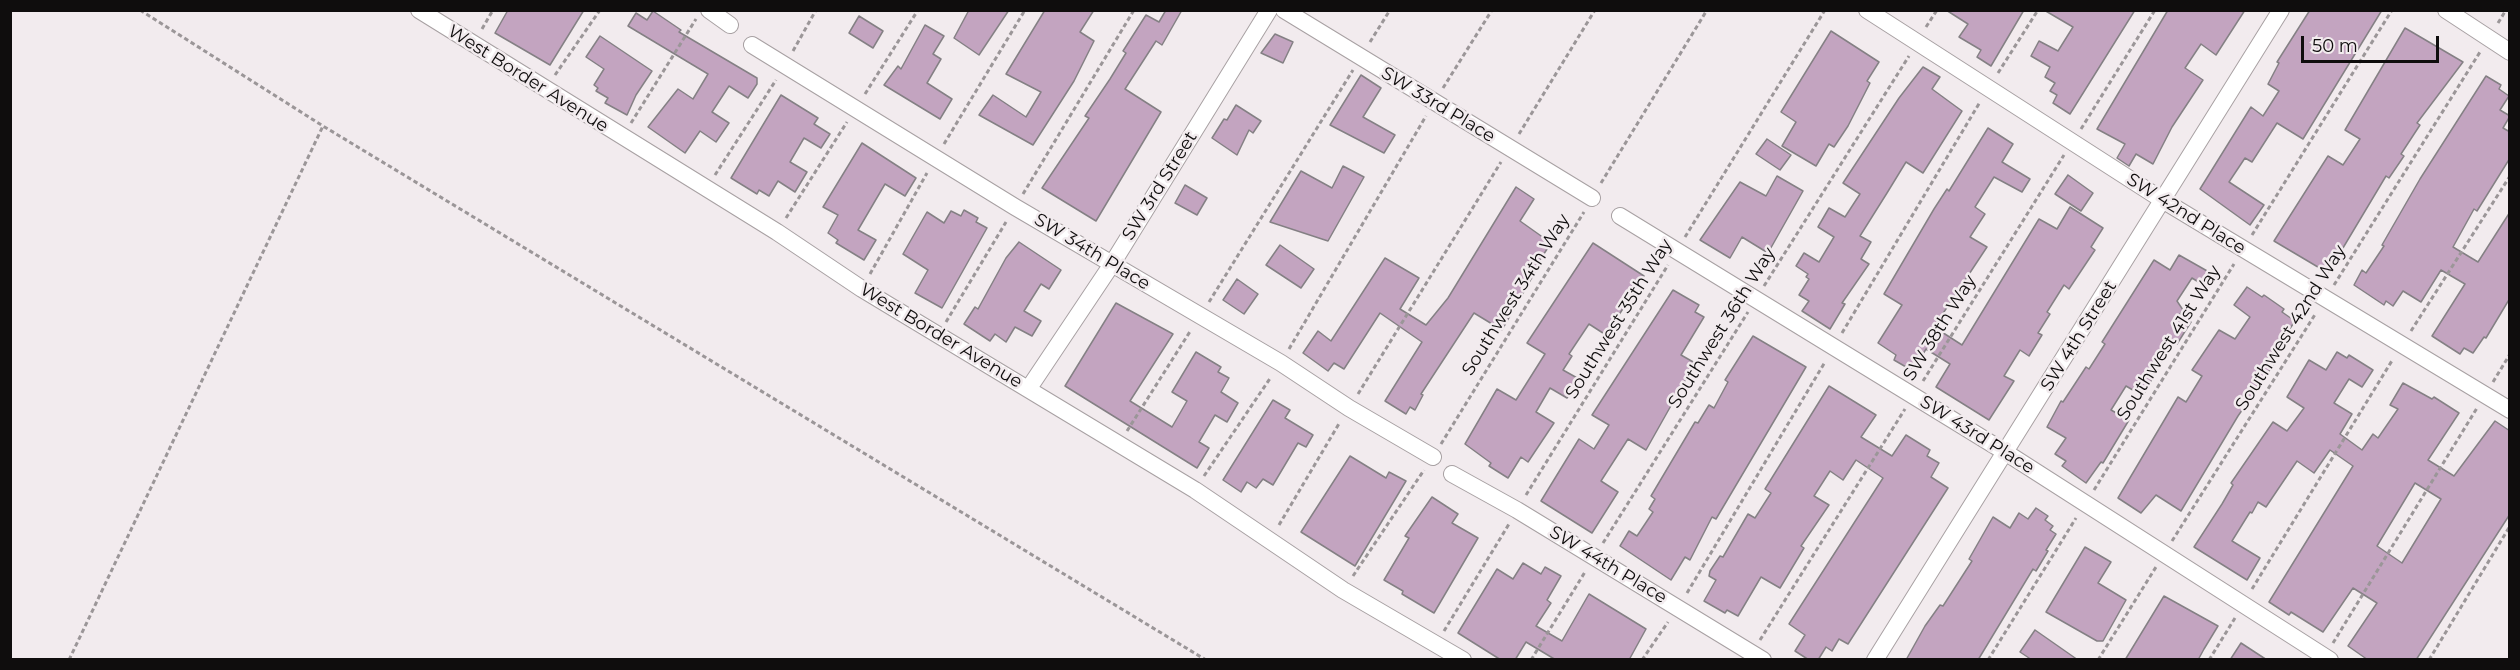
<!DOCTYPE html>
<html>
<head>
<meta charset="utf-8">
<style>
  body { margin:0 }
  #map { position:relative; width:2520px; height:670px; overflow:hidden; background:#f2ebee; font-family:Montserrat,sans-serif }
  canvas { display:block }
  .frame { position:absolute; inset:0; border:12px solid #0f0d0d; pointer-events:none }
  .scale { position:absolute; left:2301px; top:36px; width:138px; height:27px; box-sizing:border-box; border:3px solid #0f0d0d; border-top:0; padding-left:8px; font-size:18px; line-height:21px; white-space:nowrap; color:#0f0d0d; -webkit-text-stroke:4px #f2ebee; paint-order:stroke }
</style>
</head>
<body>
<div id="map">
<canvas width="2520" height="670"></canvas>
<div class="frame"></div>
<div class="scale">50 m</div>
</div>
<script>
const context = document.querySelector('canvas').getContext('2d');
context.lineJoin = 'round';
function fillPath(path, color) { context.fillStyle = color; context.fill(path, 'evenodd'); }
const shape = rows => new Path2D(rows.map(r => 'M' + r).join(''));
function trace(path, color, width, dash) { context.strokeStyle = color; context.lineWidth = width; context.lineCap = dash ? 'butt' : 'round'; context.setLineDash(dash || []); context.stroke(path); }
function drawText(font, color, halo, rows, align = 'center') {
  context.font = font + ' Montserrat,sans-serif'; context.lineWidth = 5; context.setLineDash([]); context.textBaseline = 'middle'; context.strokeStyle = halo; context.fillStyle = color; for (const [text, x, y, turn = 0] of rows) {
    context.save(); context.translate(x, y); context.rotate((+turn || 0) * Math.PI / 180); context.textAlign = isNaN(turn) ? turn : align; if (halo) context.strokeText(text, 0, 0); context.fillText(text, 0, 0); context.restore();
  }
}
const building = shape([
  [508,10,584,10,550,65,495,33,508,10],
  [969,10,1009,10,979,55,954,38,969,10],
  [1045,10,1094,10,1080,32,1094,41,1074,81,1033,145,979,115,993,95,1026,117,1041,92,1006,74,1045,10],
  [1166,10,1182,10,1162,45,1156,41,1125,89,1161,112,1096,221,1042,188,1089,118,1085,116,1110,79,1126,53,1123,51,1146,15,1159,22,1166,10],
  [1946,10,2024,10,1991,66,1977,57,1981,50,1959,37,1968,24,1946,10],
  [2044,10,2135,10,2070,114,2053,103,2057,95,2050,91,2055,83,2045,77,2050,67,2031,56,2039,41,2058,51,2073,27,2044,10],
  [2168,10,2245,10,2216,55,2201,44,2185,68,2203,80,2172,127,2153,164,2136,154,2129,166,2117,158,2125,144,2097,129,2168,10],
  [2310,10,2382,10,2303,139,2277,123,2252,162,2245,158,2229,182,2264,205,2250,225,2200,189,2251,107,2263,116,2279,91,2268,84,2279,63,2277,62,2310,10],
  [653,11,681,30,679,32,757,78,757,84,748,98,729,86,712,112,729,123,716,142,700,131,685,153,648,127,678,89,693,99,708,74,628,26,636,13,647,20,653,11],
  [859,16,883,31,873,48,849,33,859,16],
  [925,25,944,36,933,54,941,59,927,83,952,99,940,119,884,85,898,66,901,69,925,25],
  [2405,28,2463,62,2417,123,2420,125,2401,154,2404,156,2389,178,2386,176,2328,273,2274,241,2328,156,2343,165,2360,139,2345,130,2405,28],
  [1831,31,1879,62,1867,81,1870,83,1848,126,1834,147,1829,144,1816,166,1782,146,1796,122,1781,112,1831,31],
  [1275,34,1293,42,1283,63,1261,53,1275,34],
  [600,36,652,71,636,95,627,115,605,103,608,98,596,91,598,88,594,85,604,69,586,57,600,36],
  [1923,67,1940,77,1932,89,1962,111,1923,173,1906,162,1887,193,1860,236,1871,242,1861,259,1869,264,1842,303,1845,304,1830,329,1802,311,1809,301,1799,295,1809,279,1806,277,1808,274,1796,266,1804,253,1819,262,1834,237,1818,227,1829,208,1845,217,1860,194,1843,183,1899,98,1923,67],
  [1361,75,1381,88,1363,117,1395,135,1384,153,1330,125,1361,75],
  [2486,76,2501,85,2499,89,2509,96,2500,110,2510,116,2503,128,2510,132,2510,158,2477,211,2474,209,2453,247,2478,262,2510,212,2510,298,2486,338,2484,337,2473,353,2464,348,2460,354,2432,336,2465,284,2441,270,2421,302,2403,291,2393,306,2386,301,2384,305,2354,285,2362,270,2366,273,2384,246,2382,245,2420,179,2486,76],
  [781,95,818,118,814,124,830,134,821,148,804,138,790,162,807,172,795,192,778,181,769,196,759,190,757,194,731,178,781,95],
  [1236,105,1261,121,1253,133,1249,130,1237,155,1212,138,1224,119,1227,120,1236,105],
  [1988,128,2013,144,2002,162,2030,179,2022,192,1994,177,1975,207,1985,214,1970,237,1987,247,1934,327,1962,345,2039,219,2057,229,2070,207,2103,228,2091,247,2095,250,2069,289,2064,285,2047,312,2050,314,2038,333,2042,335,2029,356,2020,350,2004,376,2014,381,1989,420,1936,387,1950,364,1926,349,1913,371,1894,360,1896,355,1878,343,1902,305,1884,294,1934,209,1947,189,1949,191,1988,128],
  [1767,139,1791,155,1780,170,1756,154,1767,139],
  [862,143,916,178,905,196,885,184,858,230,876,240,864,260,836,243,838,240,828,233,838,215,823,207,862,143],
  [1343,166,1364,177,1328,241,1270,222,1301,171,1332,188,1343,166],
  [2068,175,2093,193,2081,211,2055,194,2068,175],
  [1777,176,1803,191,1768,253,1742,237,1730,258,1700,240,1740,182,1766,196,1777,176],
  [1185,185,1207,198,1197,215,1175,203,1185,185],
  [1516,187,1534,199,1520,221,1551,243,1536,266,1538,267,1502,330,1474,313,1421,394,1423,395,1415,410,1410,407,1406,414,1385,401,1422,342,1380,313,1344,369,1334,363,1328,371,1303,353,1318,331,1331,341,1385,258,1419,278,1400,309,1426,325,1448,298,1516,187],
  [964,210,978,218,976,222,987,228,942,308,915,293,928,270,903,254,927,212,944,223,951,211,961,216,964,210],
  [1019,242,1061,270,1049,289,1041,284,1024,311,1041,321,1032,336,1015,327,1006,342,995,334,990,341,964,324,975,307,978,309,1006,258,1019,242],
  [1593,243,1644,276,1606,335,1589,324,1569,354,1572,356,1563,370,1579,379,1567,398,1550,388,1536,412,1554,423,1528,462,1521,457,1508,478,1489,466,1491,463,1465,444,1497,389,1516,400,1545,354,1527,343,1593,243],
  [1280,245,1314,269,1301,288,1266,265,1280,245],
  [2179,255,2216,276,2208,288,2192,278,2177,301,2183,310,2180,314,2191,322,2177,344,2172,342,2143,396,2126,386,2111,410,2129,420,2103,463,2101,462,2086,483,2062,466,2066,461,2055,454,2066,438,2047,427,2061,401,2063,402,2086,367,2089,369,2105,344,2102,342,2154,260,2170,270,2179,255],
  [1237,279,1258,294,1244,314,1223,300,1237,279],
  [2247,287,2262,297,2264,295,2284,309,2282,312,2295,321,2271,357,2276,361,2238,416,2181,511,2156,495,2141,513,2118,498,2178,397,2186,402,2202,376,2192,370,2219,330,2235,339,2250,317,2234,305,2247,287],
  [1673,290,1699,305,1695,312,1704,317,1681,355,1695,363,1646,450,1628,439,1601,481,1618,492,1592,533,1541,501,1579,439,1594,449,1609,425,1592,415,1673,290],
  [1116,303,1173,334,1130,401,1172,427,1187,401,1172,392,1196,352,1221,367,1218,372,1229,378,1221,392,1238,403,1227,422,1215,415,1199,442,1209,448,1197,468,1065,386,1116,303],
  [1753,336,1806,367,1716,519,1712,517,1690,560,1685,557,1671,580,1620,546,1629,531,1637,536,1653,512,1649,509,1655,499,1651,496,1695,422,1698,423,1709,405,1714,408,1728,382,1725,380,1753,336],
  [2337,352,2347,358,2349,355,2373,370,2362,387,2349,379,2334,403,2352,414,2340,434,2362,450,2373,434,2378,438,2398,409,2390,405,2403,383,2432,399,2434,397,2459,413,2428,460,2454,476,2495,421,2510,431,2510,514,2416,660,2368,660,2348,646,2377,603,2353,588,2323,632,2291,612,2289,615,2269,602,2353,466,2330,450,2314,473,2297,461,2266,507,2258,502,2252,513,2250,512,2232,541,2260,558,2247,580,2194,547,2222,504,2233,485,2231,483,2273,422,2287,431,2304,408,2287,397,2309,360,2326,370,2337,352],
  [2415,483,2441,499,2402,563,2377,546,2415,483],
  [1829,386,1876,415,1861,437,1892,456,1906,435,1930,450,1927,456,1939,463,1931,477,1948,488,1848,644,1839,639,1832,651,1826,647,1818,660,1809,660,1795,651,1805,635,1789,624,1883,478,1856,460,1843,480,1830,471,1814,496,1829,505,1801,546,1804,548,1780,588,1761,577,1738,616,1727,610,1725,613,1704,601,1716,580,1709,576,1710,571,1720,556,1723,557,1748,514,1755,518,1771,493,1765,489,1829,386],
  [1273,400,1290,410,1285,418,1313,435,1306,447,1298,443,1273,485,1263,479,1256,488,1247,482,1241,492,1223,480,1273,400],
  [1350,456,1386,478,1389,472,1406,481,1355,566,1301,532,1350,456],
  [1432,497,1458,514,1452,523,1478,538,1434,613,1402,594,1403,591,1384,580,1409,538,1405,536,1432,497],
  [2036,508,2048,516,2045,520,2053,526,2050,530,2056,534,2046,550,2048,551,2036,571,2033,569,1978,660,1906,660,1925,626,1940,605,1943,606,1972,561,1969,559,1993,517,2010,528,2019,513,2028,519,2036,508],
  [2085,547,2111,562,2098,583,2126,600,2103,641,2097,641,2046,612,2085,547],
  [1523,563,1541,574,1545,567,1561,576,1547,600,1551,603,1536,626,1562,641,1589,594,1646,629,1629,660,1556,660,1526,642,1515,660,1501,660,1458,633,1497,569,1513,579,1523,563],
  [2164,596,2218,626,2204,649,2198,660,2125,660,2164,596],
  [2035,630,2078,660,2032,660,2020,652,2035,630],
  [2241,643,2267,660,2230,660,2241,643]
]);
fillPath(building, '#c3a4c0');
trace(building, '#848084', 1.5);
const minor = shape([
  [419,10,777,232,862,289,1195,490,1343,590,1463,660],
  [709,10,730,25],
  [1284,10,1592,198],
  [1867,10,2164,201,2510,410],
  [2446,10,2510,52],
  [752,45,1015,207,1281,363,1349,408,1433,457],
  [1620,216,2005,452,2330,660],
  [1029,388,1112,264,1269,10],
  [1452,474,1517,510,1763,660],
  [1875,660,2281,10]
]);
trace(minor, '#a8a1a3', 18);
trace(shape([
  [140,10,323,126,1206,660],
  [2498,23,2506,10],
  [1926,27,1937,10],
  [482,29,493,10],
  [1370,42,1390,10],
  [793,51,816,10],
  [1998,73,2038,10],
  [555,75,600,10],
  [1443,88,1492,10],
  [865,94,918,10],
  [631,123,696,19],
  [2081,129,2155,10],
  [1519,134,1595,10],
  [944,144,1025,10],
  [715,175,776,80],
  [1601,183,1707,10],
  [1023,194,1134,10],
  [786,218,847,122],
  [2252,235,2392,10],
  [1685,237,1825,10],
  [870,274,927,173],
  [2334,285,2480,52],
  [1764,286,1909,56],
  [1209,302,1353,70],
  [946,322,1006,222],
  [2411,331,2510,176],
  [1842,333,1980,102],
  [1289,349,1426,116],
  [1923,381,2064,155],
  [2493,382,2510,354],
  [1358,394,1501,162],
  [1127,431,1191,330],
  [1441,444,1584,212],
  [1204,476,1271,377],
  [2094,490,2234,264],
  [1526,495,1668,265],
  [1279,525,1340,422],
  [2172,541,2316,313],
  [1603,543,1748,312],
  [1353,576,1424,470],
  [2252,589,2393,359],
  [1687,593,1825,362],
  [1444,631,1509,524],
  [1760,640,1905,409],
  [2333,643,2477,408],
  [69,660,323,126],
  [1531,660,1585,572],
  [1642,660,1668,622],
  [1988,660,2076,518],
  [2098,660,2156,567],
  [2209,660,2235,618],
  [2429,660,2510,526]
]), '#9b9698', 3, [4.5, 3]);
trace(minor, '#fff', 16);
drawText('18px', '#0f0d0d', '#f2ebee', [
  ["West Border Avenue",528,79,32],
  ["SW 33rd Place",1438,105,31],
  ["SW 3rd Street",1160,186,-58],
  ["SW 42nd Place",2186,214,32],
  ["SW 34th Place",1092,252,31],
  ["Southwest 34th Way",1516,295,-58],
  ["Southwest 35th Way",1619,319,-58],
  ["Southwest 36th Way",1722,328,-58],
  ["SW 38th Way",1940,328,-58],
  ["Southwest 42nd Way",2291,328,-58],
  ["West Border Avenue",941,336,31],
  ["SW 4th Street",2079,336,-58],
  ["Southwest 41st Way",2169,343,-58],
  ["SW 43rd Place",1977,435,32],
  ["SW 44th Place",1608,565,31]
]);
</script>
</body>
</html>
